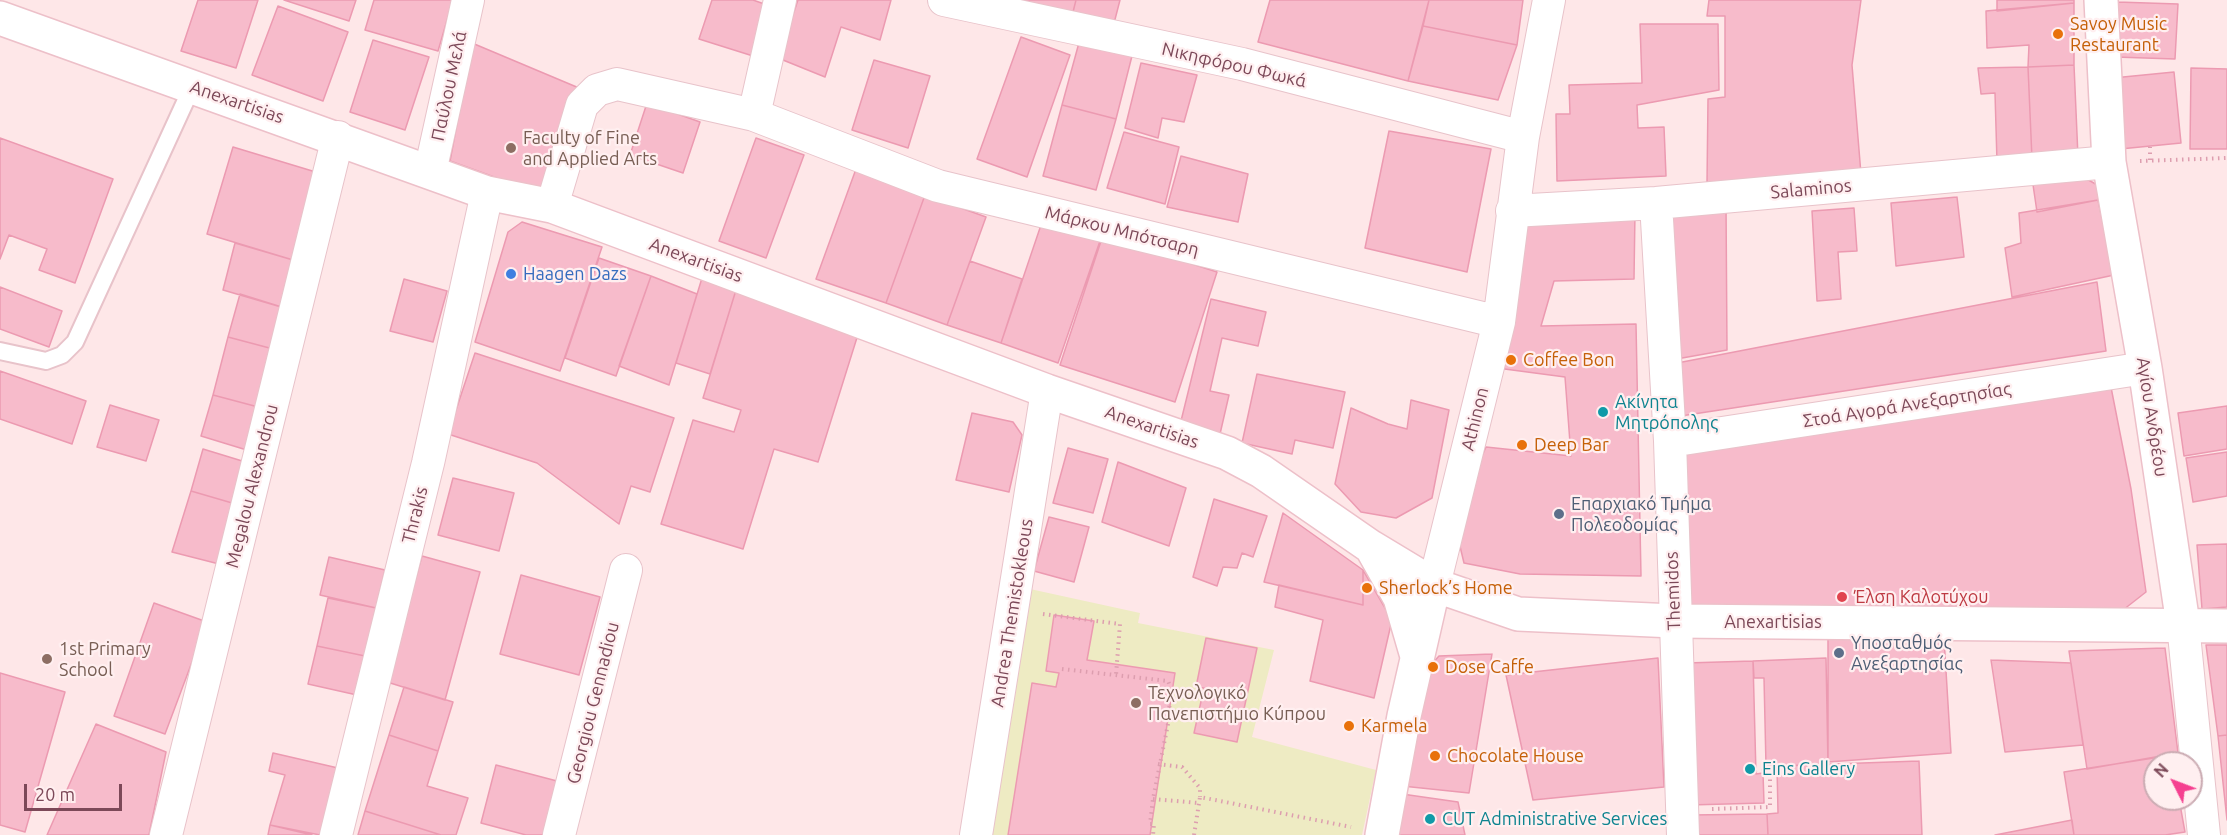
<!DOCTYPE html>
<html>
<head>
<meta charset="utf-8">
<style>
  body { margin:0 }
  #map { position:relative; width:2227px; height:835px; overflow:hidden; background:#fee7e8; font-family:Ubuntu,sans-serif }
  canvas { display:block }
  .north { position:absolute; left:2143px; top:751px; width:60px; height:60px; box-sizing:border-box; background:#ffeff0; border:2px solid #cbacb3; border-radius:50%; rotate:312deg; font-size:16px; font-weight:700; line-height:24px; text-align:center; color:#7c4858 }
  .north::after { content:''; display:block; margin:auto; width:21px; height:27px; background:#f54090; clip-path:polygon(50% 0,100% 100%,50% 72%,0 100%) }
  .scale { position:absolute; left:24px; top:784px; width:98px; height:27px; box-sizing:border-box; border:3px solid #7c4858; border-top:0; padding-left:8px; font-size:18px; line-height:21px; white-space:nowrap; color:#7c4858; -webkit-text-stroke:4px #ffeff0; paint-order:stroke }
</style>
</head>
<body>
<div id="map">
<canvas width="2227" height="835"></canvas>
<div class="north">N</div>
<div class="scale">20 m</div>
</div>
<script>
const context = document.querySelector('canvas').getContext('2d');
context.lineJoin = 'round';
function fillPath(path, color) { context.fillStyle = color; context.fill(path, 'evenodd'); }
const shape = rows => new Path2D(rows.map(r => 'M' + r).join(''));
function trace(path, color, width, dash) { context.strokeStyle = color; context.lineWidth = width; context.lineCap = dash ? 'butt' : 'round'; context.setLineDash(dash || []); context.stroke(path); }
function drawText(font, color, halo, rows, align = 'center') {
  context.font = font + ' Ubuntu,sans-serif'; context.lineWidth = 4.5; context.setLineDash([]); context.textBaseline = 'middle'; context.strokeStyle = halo; context.fillStyle = color; for (const [text, x, y, turn = 0] of rows) {
    context.save(); context.translate(x, y); context.rotate((+turn || 0) * Math.PI / 180); context.textAlign = isNaN(turn) ? turn : align; if (halo) context.strokeText(text, 0, 0); context.fillText(text, 0, 0); context.restore();
  }
}
fillPath(shape([
  [1030,589,1140,613,1138,623,1274,650,1252,737,1376,770,1362,835,991,835]
]), '#eeebc3');
const building = shape([
  [198,0,258,0,236,68,181,51,198,0],
  [284,0,356,0,349,21,284,0],
  [374,0,453,0,438,51,365,30,374,0],
  [712,0,753,0,770,6,753,56,699,39,712,0],
  [798,0,891,0,880,40,841,27,825,77,778,58,798,0],
  [990,0,1076,0,1070,24,990,0],
  [1076,0,1120,0,1111,35,1070,24,1076,0],
  [1270,0,1429,0,1408,81,1258,42,1270,0],
  [1429,0,1523,0,1517,45,1423,26,1429,0],
  [1709,0,1861,0,1852,65,1861,174,1707,183,1708,99,1725,97,1725,16,1707,16,1709,0],
  [1997,0,2074,0,2074,3,1997,11,1997,0],
  [2117,2,2178,4,2175,59,2115,57,2117,2],
  [2074,3,2074,65,2028,67,2029,45,1987,48,1986,11,2074,3],
  [278,6,348,32,323,101,252,75,278,6],
  [1640,24,1718,24,1719,90,1637,105,1638,128,1664,127,1666,176,1557,181,1556,114,1570,114,1569,85,1642,83,1640,24],
  [1423,26,1517,45,1498,100,1408,81,1423,26],
  [1021,37,1070,55,1027,177,977,159,1021,37],
  [1080,39,1133,52,1116,119,1062,105,1080,39],
  [373,40,429,57,405,130,350,112,373,40],
  [472,43,579,88,541,194,450,161,472,43],
  [874,60,930,76,908,148,852,130,874,60],
  [1141,63,1197,75,1184,122,1162,118,1158,138,1125,128,1141,63],
  [2074,65,2078,157,2032,159,2028,67,2074,65],
  [2028,67,2032,159,1997,162,1995,93,1981,94,1978,68,2028,67],
  [2191,68,2227,69,2227,149,2190,149,2191,68],
  [2174,72,2181,143,2120,149,2113,78,2174,72],
  [647,103,700,122,683,173,630,155,647,103],
  [1062,105,1116,119,1096,190,1043,176,1062,105],
  [1389,131,1491,149,1467,272,1365,248,1389,131],
  [1124,132,1179,147,1165,204,1107,188,1124,132],
  [0,138,113,179,75,283,39,270,47,249,9,235,0,259,0,138],
  [756,138,804,155,766,258,719,241,756,138],
  [233,147,319,173,293,260,207,234,233,147],
  [1181,156,1248,174,1238,222,1167,207,1181,156],
  [856,169,925,195,886,303,816,279,856,169],
  [2032,178,2085,178,2099,186,2098,200,2037,212,2032,178],
  [925,195,986,217,947,325,886,303,925,195],
  [1957,197,1964,257,1896,266,1891,203,1957,197],
  [2098,200,2114,275,2012,297,2005,248,2021,243,2019,213,2098,200],
  [1726,203,1727,350,1671,360,1667,214,1726,203],
  [1854,208,1857,251,1838,252,1841,299,1817,301,1812,211,1854,208],
  [1635,212,1634,279,1554,281,1541,326,1636,324,1641,576,1520,574,1464,563,1458,538,1462,501,1486,447,1571,456,1565,377,1497,368,1530,214,1635,212],
  [522,222,602,247,560,371,475,342,508,232,522,222],
  [1042,222,1100,241,1058,363,1001,343,1042,222],
  [1103,235,1217,272,1175,402,1060,365,1103,235],
  [235,243,293,260,288,309,223,290,235,243],
  [599,258,651,276,616,376,565,358,599,258],
  [970,261,1022,279,1001,343,947,325,970,261],
  [651,276,697,294,669,385,619,366,651,276],
  [702,278,736,290,710,374,676,363,702,278],
  [404,279,447,291,433,342,390,331,404,279],
  [2097,282,2106,351,1674,417,1672,364,2097,282],
  [0,287,62,311,49,347,0,329,0,287],
  [736,290,860,328,818,462,774,449,743,549,661,524,693,420,734,432,741,410,703,398,736,290],
  [240,294,288,309,277,350,228,337,240,294],
  [1211,299,1266,312,1258,346,1222,338,1210,391,1229,395,1220,434,1180,425,1211,299],
  [228,337,277,350,262,408,213,395,228,337],
  [475,353,674,418,650,492,631,486,619,524,537,463,448,434,475,353],
  [0,371,86,401,72,444,0,419,0,371],
  [1257,374,1345,392,1333,448,1295,440,1292,454,1242,443,1257,374],
  [2109,377,2131,489,2146,592,2123,610,1680,609,1671,444,2109,377],
  [213,395,262,408,250,451,201,436,213,395],
  [1411,400,1449,410,1432,498,1396,518,1361,512,1335,484,1351,408,1388,424,1407,429,1411,400],
  [110,405,159,420,146,461,97,447,110,405],
  [2227,406,2227,449,2184,456,2178,413,2227,406],
  [972,413,1013,422,1022,435,1009,492,956,480,972,413],
  [1068,448,1108,459,1093,513,1053,503,1068,448],
  [203,449,252,464,239,505,191,491,203,449],
  [2227,452,2227,496,2193,502,2186,458,2227,452],
  [1118,462,1186,488,1169,546,1102,522,1118,462],
  [453,478,514,493,499,551,438,535,453,478],
  [191,491,239,505,223,565,172,552,191,491],
  [1214,499,1267,516,1253,557,1242,553,1237,568,1223,567,1217,586,1193,577,1214,499],
  [1283,513,1363,570,1363,605,1264,582,1283,513],
  [1049,517,1089,527,1074,582,1034,571,1049,517],
  [2227,544,2227,607,2202,609,2197,545,2227,544],
  [422,556,480,572,445,700,387,682,422,556],
  [329,557,385,570,376,608,320,595,329,557],
  [1363,570,1392,620,1374,698,1310,681,1323,620,1275,607,1279,585,1363,605,1363,570],
  [521,575,600,597,579,675,500,654,521,575],
  [328,598,376,608,365,656,317,646,328,598],
  [154,603,207,622,165,734,114,716,154,603],
  [1054,615,1094,621,1087,660,1175,673,1150,835,1008,835,1032,683,1056,687,1059,673,1046,671,1054,615],
  [1828,636,1944,638,1951,753,1828,762,1828,636],
  [1206,638,1257,648,1237,742,1194,733,1204,688,1196,687,1206,638],
  [2206,645,2227,645,2227,735,2218,736,2206,645],
  [317,646,365,656,357,695,308,684,317,646],
  [2165,648,2178,753,2087,769,2069,651,2165,648],
  [1492,654,1469,793,1402,786,1427,669,1439,656,1492,654],
  [1658,658,1664,787,1533,800,1506,675,1658,658],
  [1826,658,1828,765,1766,766,1764,678,1754,678,1753,661,1826,658],
  [1991,660,2071,663,2083,745,2005,752,1991,660],
  [1753,661,1756,774,1763,773,1764,803,1689,805,1686,663,1753,661],
  [0,673,65,692,25,832,0,825,0,673],
  [404,687,453,702,438,751,389,735,404,687],
  [96,724,166,752,149,835,47,835,96,724],
  [389,735,438,751,427,786,468,798,456,835,441,835,365,811,389,735],
  [2227,735,2227,820,2218,736,2227,735],
  [273,753,338,768,320,835,270,825,285,775,269,771,273,753],
  [2173,755,2174,763,2155,763,2155,799,2179,799,2185,832,2165,835,2074,835,2064,772,2173,755],
  [1919,761,1922,835,1768,835,1767,814,1778,813,1777,766,1919,761],
  [496,765,557,781,543,835,526,835,481,823,496,765],
  [1402,794,1458,802,1465,835,1395,835,1402,794],
  [365,811,441,835,358,835,365,811],
  [1767,814,1768,835,1692,835,1691,815,1767,814],
  [2072,820,2074,835,1995,835,2072,820],
  [270,825,312,835,268,835,270,825]
]);
fillPath(building, '#f7bbcb');
trace(building, '#ec9ab1', 1.5);
const lane = shape([
  [0,351,46,361,62,355,75,342,192,87]
]);
const street = shape([
  [944,0,1242,64,1523,137],
  [754,115,780,0],
  [430,172,468,0],
  [1656,203,1670,441,1683,835],
  [552,206,582,105,597,90,617,84,754,115,938,186,1499,322],
  [1512,211,1656,203,2109,162],
  [1670,441,2145,368],
  [1434,585,1499,322,1523,137,1549,0],
  [2183,624,2204,835],
  [166,835,338,137],
  [336,835,428,463,487,193],
  [559,835,626,570],
  [976,835,1047,391]
]);
const secondary = shape([
  [2101,0,2109,162,2145,368,2183,624],
  [0,18,487,193,552,206,1047,391,1227,453,1261,471,1371,547,1434,585,1518,614,1674,621,2227,626],
  [1374,552,1400,598,1416,653],
  [1382,835,1404,716,1434,585]
]);
trace(lane, '#e8c3ca', 20);
trace(street, '#e8c3ca', 34);
trace(secondary, '#edc0c9', 36);
trace(shape([
  [2150,160,2150,147],
  [2140,161,2227,158],
  [1043,614,1120,624,1116,675],
  [1062,669,1168,681,1170,686,1169,719,1153,799,1150,824,1154,824,1153,835],
  [1158,764,1182,767,1200,788,1200,797],
  [1153,799,1199,803],
  [1712,809,1770,807,1770,770,1757,771],
  [1194,835,1200,797,1351,827]
]), '#dd9eaf', 4, [1.5, 4.5]);
trace(lane, '#fff', 16);
trace(street, '#fff', 32);
trace(secondary, '#fff', 33);
for (const [x, y, r, color] of [
  [2058,34,6,"#e8710a"],
  [511,148,6,"#8d6e63"],
  [511,274,6,"#3f7fe0"],
  [1511,360,6,"#e8710a"],
  [1603,412,6,"#0f9aa8"],
  [1522,445,6,"#e8710a"],
  [1559,514,6,"#5c6f8a"],
  [1367,588,6,"#e8710a"],
  [1842,597,6,"#e0444e"],
  [1839,653,6,"#5c6f8a"],
  [47,659,6,"#8d6e63"],
  [1433,667,6,"#e8710a"],
  [1136,703,6,"#8d6e63"],
  [1349,726,6,"#e8710a"],
  [1435,756,6,"#e8710a"],
  [1750,769,6,"#0f9aa8"],
  [1430,819,6,"#0f9aa8"]
]) { const dot = new Path2D(); dot.arc(x, y, r, 0, 2 * Math.PI); context.fillStyle = color; context.fill(dot); trace(dot, '#ffeff0', 2); }
drawText('18px', '#c56008', '#ffeff0', [
  ["Savoy Music",2070,24],
  ["Restaurant",2070,45],
  ["Coffee Bon",1523,360],
  ["Deep Bar",1534,445],
  ["Sherlock’s Home",1379,588],
  ["Dose Caffe",1445,667],
  ["Karmela",1361,726],
  ["Chocolate House",1447,756]
], 'left');
drawText('18px', '#7c4858', '#ffeff0', [
  ["Νικηφόρου Φωκά",1234,65,13],
  ["Παύλου Μελά",449,86,-78],
  ["Anexartisias",237,102,19],
  ["Salaminos",1811,189,-5],
  ["Μάρκου Μπότσαρη",1122,231,14],
  ["Anexartisias",696,260,20],
  ["Στοά Αγορά Ανεξαρτησίας",1907,405,-9],
  ["Αγίου Ανδρέου",2152,417,81],
  ["Athinon",1475,419,-76],
  ["Anexartisias",1152,427,19],
  ["Megalou Alexandrou",252,486,-76],
  ["Thrakis",415,515,-76],
  ["Themidos",1673,591,-92],
  ["Andrea Themistokleous",1012,613,-81],
  ["Anexartisias",1773,622],
  ["Georgiou Gennadiou",593,703,-76]
]);
drawText('18px', '#785e54', '#ffeff0', [
  ["Faculty of Fine",523,138],
  ["and Applied Arts",523,159],
  ["1st Primary",59,649],
  ["School",59,670],
  ["Τεχνολογικό",1148,693],
  ["Πανεπιστήμιο Κύπρου",1148,714]
], 'left');
drawText('18px', '#366cbe', '#ffeff0', [
  ["Haagen Dazs",523,274]
], 'left');
drawText('18px', '#0d838f', '#ffeff0', [
  ["Ακίνητα",1615,402],
  ["Μητρόπολης",1615,423],
  ["Eins Gallery",1762,769],
  ["CUT Administrative Services",1442,819]
], 'left');
drawText('18px', '#4e5e75', '#ffeff0', [
  ["Επαρχιακό Τμήμα",1571,504],
  ["Πολεοδομίας",1571,525],
  ["Υποσταθμός",1851,643],
  ["Ανεξαρτησίας",1851,664]
], 'left');
drawText('18px', '#be3a42', '#ffeff0', [
  ["Έλση Καλοτύχου",1854,597]
], 'left');
</script>
</body>
</html>
